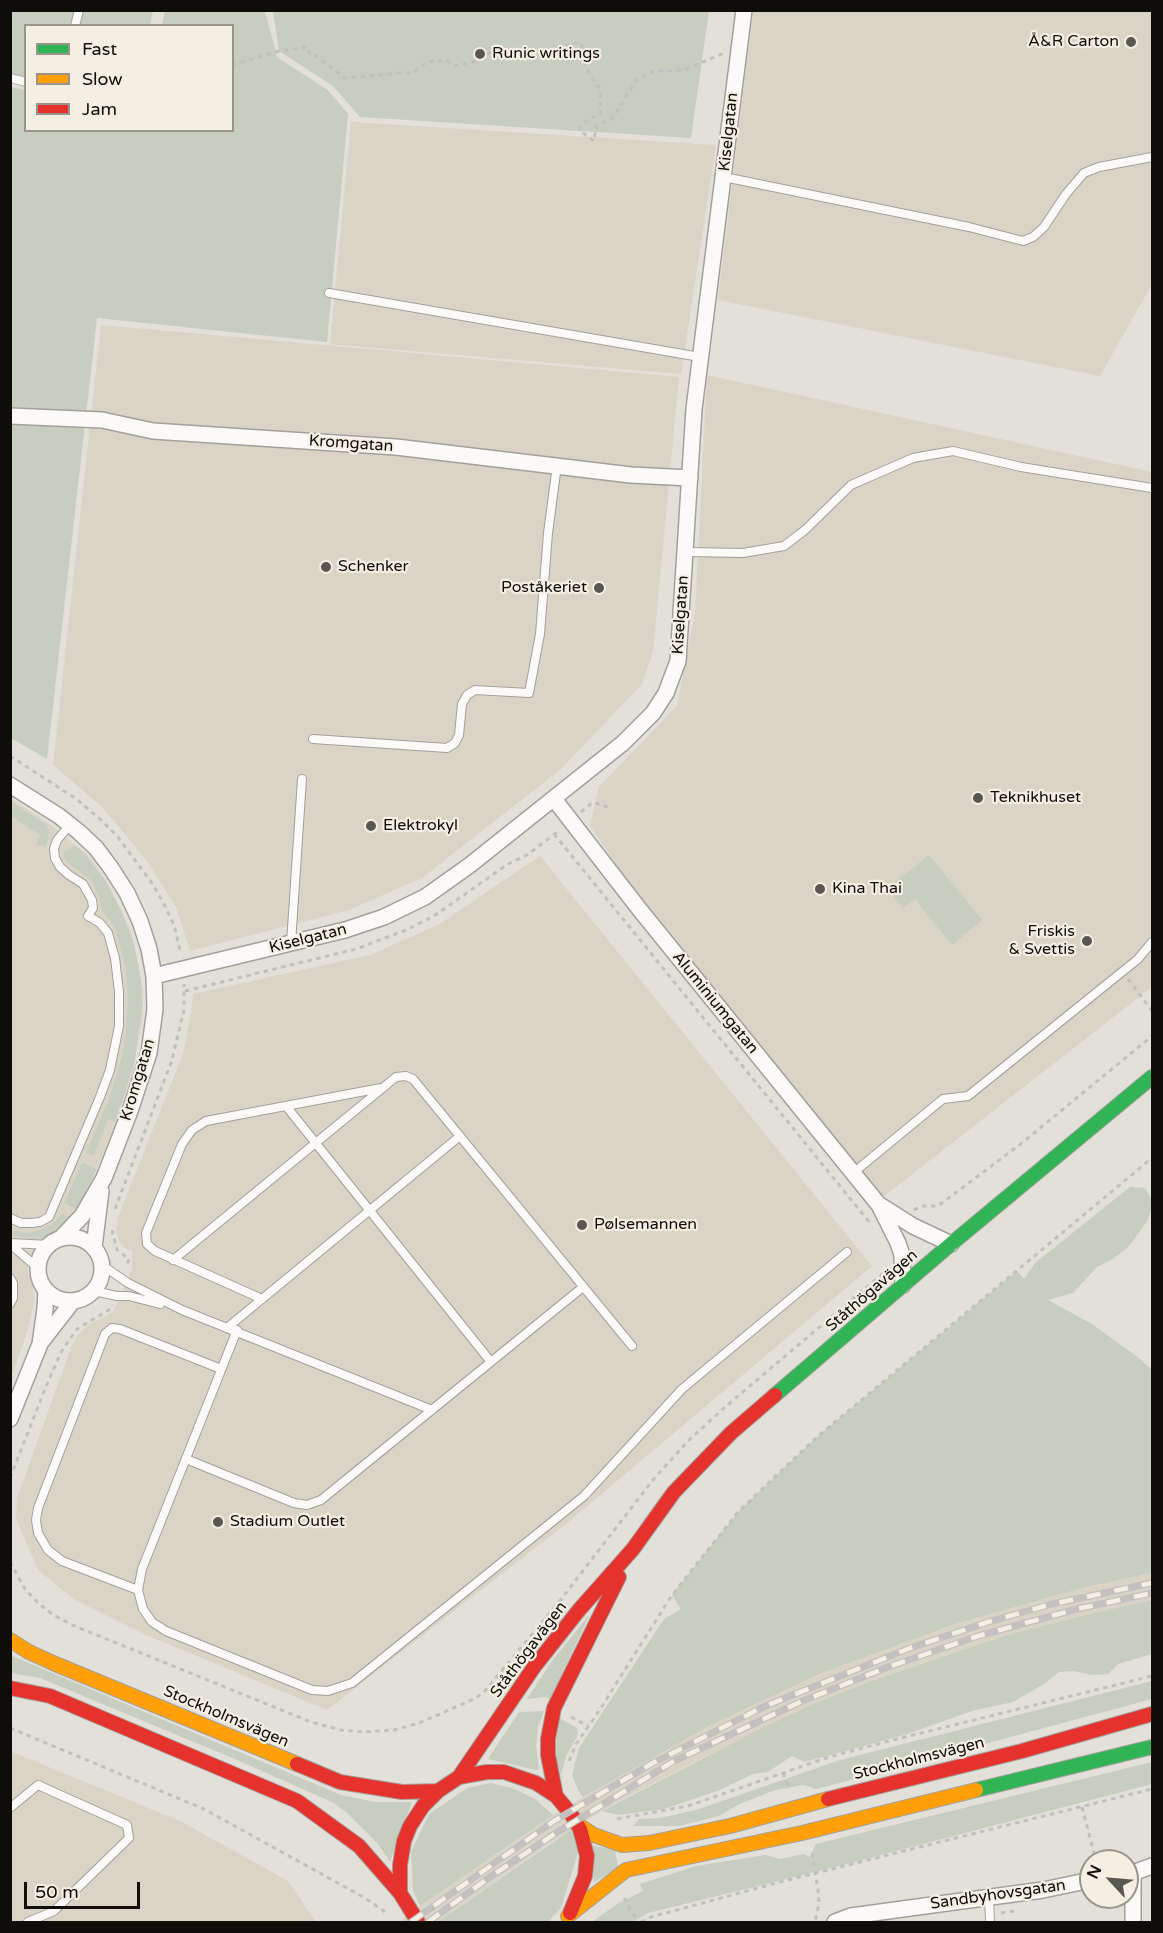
<!DOCTYPE html>
<html>
<head>
<meta charset="utf-8">
<style>
  body { margin:0 }
  #map { position:relative; width:1163px; height:1933px; overflow:hidden; background:#e2e0d9; font-family:"Varela Round",sans-serif }
  canvas { display:block }
  .frame { position:absolute; inset:0; border:12px solid #0e0d09; pointer-events:none }
  .legend { position:absolute; left:24px; top:24px; width:210px; height:108px; box-sizing:border-box; background:#f4efe2; border:2px solid #98958b; margin:0; padding:8px 10px; list-style:none; font-size:18px; color:#0e0d09 }
  .legend li { display:flex; align-items:center; gap:12px; height:30px }
  .legend b { width:30px; border:2px solid #98958b }
  .north { position:absolute; left:1079px; top:1849px; width:60px; height:60px; box-sizing:border-box; background:#f4efe2; border:2px solid #98958b; border-radius:50%; rotate:296deg; font-size:16px; font-weight:700; line-height:24px; text-align:center; color:#0e0d09 }
  .north::after { content:''; display:block; margin:auto; width:21px; height:27px; background:#585752; clip-path:polygon(50% 0,100% 100%,50% 72%,0 100%) }
  .scale { position:absolute; left:24px; top:1882px; width:116px; height:27px; box-sizing:border-box; border:3px solid #0e0d09; border-top:0; padding-left:8px; font-size:18px; line-height:21px; white-space:nowrap; color:#0e0d09; -webkit-text-stroke:4px #f4efe2; paint-order:stroke }
</style>
</head>
<body>
<div id="map">
<canvas width="1163" height="1933"></canvas>
<div class="frame"></div>
<ul class="legend">
<li><b style="height:8px;background:#30b455"></b>Fast</li>
<li><b style="height:8px;background:#ff9f0a"></b>Slow</li>
<li><b style="height:8px;background:#e5322d"></b>Jam</li>
</ul>
<div class="north">N</div>
<div class="scale">50 m</div>
</div>
<script>
const context = document.querySelector('canvas').getContext('2d');
context.lineJoin = 'round';
function fillPath(path, color) { context.fillStyle = color; context.fill(path, 'evenodd'); }
const shape = rows => new Path2D(rows.map(r => 'M' + r).join(''));
function trace(path, color, width, dash) { context.strokeStyle = color; context.lineWidth = width; context.lineCap = dash ? 'butt' : 'round'; context.setLineDash(dash || []); context.stroke(path); }
function drawText(font, color, halo, rows, align = 'center') {
  context.font = font + ' "Varela Round",sans-serif'; context.lineWidth = 4.5; context.setLineDash([]); context.textBaseline = 'middle'; context.strokeStyle = halo; context.fillStyle = color; for (const [text, x, y, turn = 0] of rows) {
    context.save(); context.translate(x, y); context.rotate((+turn || 0) * Math.PI / 180); context.textAlign = isNaN(turn) ? turn : align; if (halo) context.strokeText(text, 0, 0); context.fillText(text, 0, 0); context.restore();
  }
}
fillPath(shape([
  [753,11,1152,11,1152,284,1100,376,718,300],
  [351,122,716,145,681,374,330,344],
  [101,325,679,377,653,652,642,684,561,769,422,878,349,910,190,951,176,907,147,861,102,807,53,765],
  [707,375,1152,472,1152,987,883,1197,628,883,590,825,599,787,677,706,695,614],
  [11,799,47,822,88,855,109,885,132,934,143,990,143,1017,133,1071,116,1123,85,1196,73,1219,62,1230,51,1237,40,1240,27,1270,33,1284,34,1303,27,1332,11,1378],
  [540,856,872,1266,566,1524,327,1710,146,1635,75,1600,38,1570,16,1519,17,1498,71,1348,78,1334,87,1326,113,1312,132,1269,132,1251,124,1248,119,1241,116,1232,118,1217,183,1054,192,1007,193,994,370,955,438,925],
  [1152,1573,1152,1600,1094,1613,1004,1636,866,1683,813,1704,694,1762,612,1805,553,1841,438,1922,399,1922,420,1906,553,1815,654,1755,751,1705,819,1674,955,1624,1086,1587],
  [10,1751,180,1821,288,1881,316,1922,11,1922]
]), '#d9d4c6');
fillPath(shape([
  [10,11,153,11,150,25,26,26,25,79,11,75],
  [165,11,265,11,277,57,329,91,348,114,327,342,97,318,47,759,11,738,11,87,25,90,26,130,232,130,232,26,162,25],
  [273,11,709,11,691,138,360,117,333,86,279,51],
  [10,801,47,825,49,833,46,846,36,845,40,835,11,816],
  [76,846,89,859,106,882,121,910,134,945,140,974,142,1006,134,1065,115,1122,108,1119,94,1156,86,1153,109,1099,122,1056,126,1032,128,1001,126,968,114,926,102,910,98,894,91,880,68,863,64,857,64,851],
  [929,855,982,920,952,945,915,899,903,908,887,888],
  [82,1163,97,1169,77,1209,64,1203],
  [1130,1187,1145,1188,1152,1200,1152,1208,1147,1221,1136,1237,1127,1248,1113,1259,1097,1267,1073,1293,1048,1300,1092,1324,1139,1358,1152,1370,1152,1573,1086,1587,955,1624,819,1674,709,1726,583,1797,578,1790,572,1775,579,1748,664,1619,681,1609,672,1595,739,1511,817,1437,1017,1271,1024,1279,1035,1263],
  [62,1214,71,1218,59,1231,45,1238,30,1239,13,1235,14,1231,28,1233,40,1230,52,1224],
  [1152,1600,1152,1654,1118,1664,1108,1674,1092,1675,1074,1671,1059,1672,1044,1684,1013,1702,972,1711,904,1735,805,1762,792,1756,768,1772,753,1774,720,1790,664,1809,618,1815,602,1811,754,1732,813,1704,866,1683,1004,1636,1094,1613],
  [590,1614,550,1699,546,1697,527,1699,552,1661],
  [10,1655,341,1795,375,1802,412,1802,390,1862,378,1844,346,1812,332,1802,237,1760,40,1678,11,1673],
  [1152,1681,1152,1699,817,1789,803,1785,775,1790,740,1804,719,1816,679,1826,633,1826,639,1819,660,1818,696,1810,840,1760],
  [544,1711,538,1728,536,1746,539,1769,536,1770,488,1759,519,1712],
  [559,1718,577,1728,578,1735,566,1756,561,1775,555,1757],
  [1152,1762,1152,1784,835,1867,648,1913,633,1922,592,1922,617,1904,643,1891,640,1884,696,1866,766,1855,780,1859,803,1854,810,1857,816,1844],
  [491,1783,515,1789,535,1799,553,1815,420,1906,413,1891,411,1852,429,1814,467,1788],
  [572,1829,579,1849,561,1908,548,1922,438,1922],
  [590,1845,615,1850,618,1868,594,1882]
]), '#c7cdbf');
const lane = shape([
  [75,26,79,10],
  [10,78,26,82],
  [724,177,969,227,1023,241,1033,237,1044,227,1066,194,1084,173,1099,167,1152,157],
  [329,293,700,357],
  [686,552,743,553,784,546,805,530,851,485,913,458,953,451,1021,467,1152,488],
  [313,739,447,748,455,743,459,735,462,704,467,695,475,690,529,693,540,634,548,533,557,465],
  [291,943,302,779],
  [286,1106,491,1362],
  [853,1173,943,1099,968,1096,1138,959,1152,942],
  [10,1218,21,1223,31,1223,40,1222,49,1217,100,1097,110,1070,119,1026,119,992,115,958,108,933,100,923,88,916,93,908,92,900,83,884,69,875,60,867,55,858,54,849,57,840,70,825],
  [10,1243,50,1245],
  [10,1244,38,1268],
  [173,1260,396,1077,406,1076,413,1079,632,1346],
  [102,1265,128,1283,182,1310,432,1410],
  [10,1278,13,1283,13,1298,10,1304],
  [94,1291,117,1296,129,1296,160,1304],
  [262,1299,155,1251,147,1244,146,1233,182,1144,192,1130,206,1121,381,1088],
  [228,1327,460,1136],
  [237,1330,142,1569,138,1590,143,1609,152,1622,166,1631,312,1690,328,1691,352,1683,584,1496,682,1389,847,1252],
  [186,1459,294,1503,307,1505,321,1500,583,1287],
  [138,1590,62,1561,48,1550,38,1533,36,1520,38,1508,105,1334,112,1328,120,1329,221,1369],
  [10,1808,38,1785,127,1825,129,1838,54,1911,28,1922],
  [989,1897,990,1922]
]);
const street = shape([
  [10,416,102,420,153,431,396,447,631,475,690,478],
  [10,785,59,816,79,832,96,848,111,868,127,893,140,921,149,949,154,976,155,1009,149,1053,130,1111,104,1178,82,1216,61,1238],
  [554,799,640,910,879,1205,898,1243,902,1255,903,1285],
  [154,976,345,930,384,917,425,897,470,865,623,743,653,713,666,693,678,661,694,409,744,10],
  [880,1205,913,1226,951,1244],
  '38 1269a32 32 0 1 1 64 0a32 32 0 1 1-64 0Z',
  [94,1247,101,1191],
  [42,1341,73,1301],
  [10,1419,40,1344,45,1309,46,1290],
  [1127,1875,1152,1866],
  [1133,1875,1133,1922],
  [835,1922,851,1916,1043,1890,1091,1880]
]);
const fast = shape([
  [775,1395,951,1244,1152,1077],
  [976,1790,1152,1747]
]);
const slow = shape([
  [10,1640,29,1652,53,1663,297,1764],
  [578,1825,594,1835,622,1845,649,1843,730,1826,828,1799],
  [568,1916,626,1870,802,1833,976,1790]
]);
const jam = shape([
  [10,1688,50,1696,297,1801,359,1846,400,1893],
  [297,1764,340,1782,402,1792,438,1791],
  [459,1777,534,1667,579,1610,633,1549,674,1492,731,1433,775,1395],
  [556,1796,548,1755,548,1739,554,1708,619,1577],
  [828,1799,1022,1751,1152,1714],
  [418,1922,400,1893,400,1865,404,1841,410,1826,423,1806,438,1791,459,1777,487,1772,504,1772,536,1783,556,1796,571,1814,580,1829,587,1856,585,1876,570,1913]
]);
trace(lane, '#a2a09b', 10);
trace(street, '#a2a09b', 18);
trace(fast, '#a2a09b', 16);
trace(slow, '#a2a09b', 16);
trace(jam, '#a2a09b', 16);
trace(shape([
  [232,65,279,51,307,47,310,55,316,56,345,78,414,72,427,62,447,60,454,66,478,61,492,51,501,55,519,56,581,42,586,68,600,89,601,114,588,119,579,130,594,141,596,126,612,119,638,78,655,71,684,70,724,53],
  [10,756,75,798,100,819,117,836,152,883,164,904,174,925,181,954],
  [581,812,593,802,610,808],
  [554,834,870,1223],
  [1128,979,1152,1011],
  [185,991,356,949,406,930,434,916,508,864,527,855,560,830],
  [115,1209,171,1063,184,1010,184,984],
  [914,1210,922,1206,938,1206,1022,1143,1152,1036],
  [112,1230,117,1250,129,1259,126,1267],
  [10,1478,45,1389,61,1352,77,1329,112,1308,113,1305],
  [10,1562,25,1589,38,1603,52,1614,72,1625,311,1722,341,1730,364,1732,394,1730,419,1723,476,1698,484,1692,559,1602,652,1481,687,1442,725,1407,887,1270],
  [571,1717,588,1726],
  [10,1728,204,1809,365,1898,385,1912],
  [569,1761,576,1744,597,1714,672,1595,739,1511,817,1437,1152,1158],
  [783,1773,789,1788],
  [1082,1807,1096,1861],
  [617,1819,688,1806,829,1757,889,1741,1152,1676],
  [812,1853,818,1889,819,1903,815,1922],
  [624,1898,638,1922],
  [1001,1913,1015,1911],
  [641,1922,651,1917,780,1882,1152,1789]
]), '#c0c0bd', 3, [4.5, 4.5]);
trace(lane, '#fbfaf9', 8);
trace(street, '#fbfaf9', 15);
trace(fast, '#30b455', 14);
trace(slow, '#ff9f0a', 14);
trace(jam, '#e5322d', 14);
const rail = shape([
  [411,1922,554,1821,651,1764,763,1707,910,1648,988,1622,1052,1604,1152,1583],
  [428,1922,490,1877,556,1833,625,1791,674,1761,800,1702,888,1667,978,1636,1077,1609,1152,1593]
]);
trace(rail, '#c3c1c0', 7);
trace(rail, '#f4efe2', 4.5, [14]);
for (const [x, y, r, color] of [
  [1131,42,6,"#585752"],
  [480,54,6,"#585752"],
  [326,567,6,"#585752"],
  [599,588,6,"#585752"],
  [978,798,6,"#585752"],
  [371,826,6,"#585752"],
  [820,889,6,"#585752"],
  [1087,941,6,"#585752"],
  [582,1225,6,"#585752"],
  [218,1522,6,"#585752"]
]) { const dot = new Path2D(); dot.arc(x, y, r, 0, 2 * Math.PI); context.fillStyle = color; context.fill(dot); trace(dot, '#f4efe2', 2); }
drawText('16px', '#0e0d09', '#f4efe2', [
  ["Å&R Carton",1119,42,"right"],
  ["Runic writings",492,54],
  ["Schenker",338,567],
  ["Poståkeriet",587,588,"right"],
  ["Teknikhuset",990,798],
  ["Elektrokyl",383,826],
  ["Kina Thai",832,889],
  ["Friskis",1075,932,"right"],
  ["& Svettis",1075,950,"right"],
  ["Pølsemannen",594,1225],
  ["Stadium Outlet",230,1522]
], 'left');
drawText('16px', '#0e0d09', '#f4efe2', [
  ["Kiselgatan",729,132,-84],
  ["Kromgatan",351,444,4],
  ["Kiselgatan",681,615,-86],
  ["Kiselgatan",308,939,-14],
  ["Aluminiumgatan",715,1003,51],
  ["Kromgatan",138,1080,-73],
  ["Ståthögavägen",872,1291,-41],
  ["Ståthögavägen",529,1650,-53],
  ["Stockholmsvägen",226,1717,23],
  ["Stockholmsvägen",919,1759,-14],
  ["Sandbyhovsgatan",998,1895,-8]
]);
</script>
</body>
</html>
